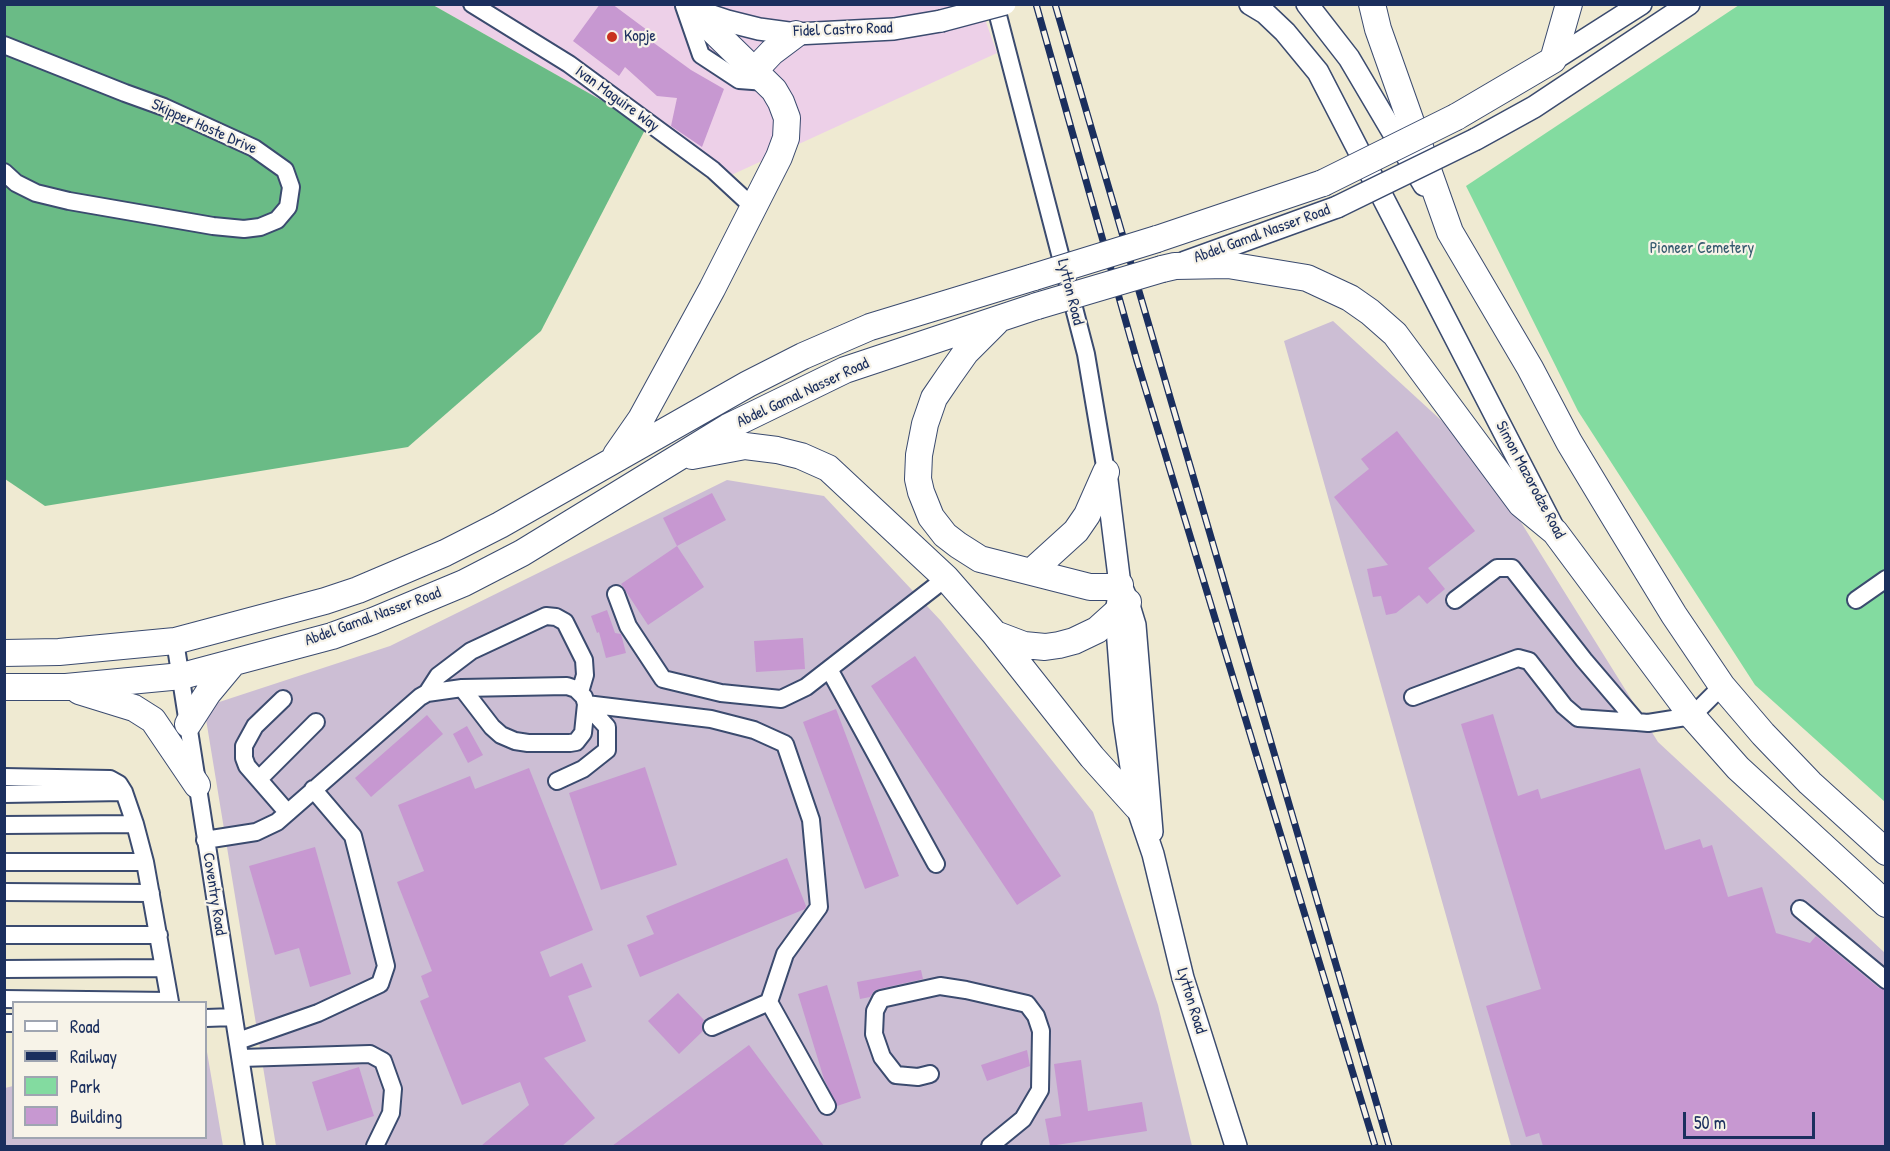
<!DOCTYPE html>
<html>
<head>
<meta charset="utf-8">
<style>
  body { margin:0 }
  #map { position:relative; width:1890px; height:1151px; overflow:hidden; background:#efead2; font-family:"Patrick Hand",sans-serif }
  canvas { display:block }
  .frame { position:absolute; inset:0; border:6px solid #1b2f5e; pointer-events:none }
  .legend { position:absolute; left:12px; top:1001px; width:195px; height:138px; box-sizing:border-box; background:#f7f3e8; border:2px solid #9fa5b1; margin:0; padding:8px 10px; list-style:none; font-size:18px; color:#1b2f5e }
  .legend li { display:flex; align-items:center; gap:12px; height:30px }
  .legend b { width:30px; border:2px solid #9fa5b1 }
  .scale { position:absolute; left:1683px; top:1112px; width:132px; height:27px; box-sizing:border-box; border:3px solid #1b2f5e; border-top:0; padding-left:8px; font-size:18px; line-height:21px; white-space:nowrap; color:#1b2f5e; -webkit-text-stroke:4px #f7f3e8; paint-order:stroke }
</style>
</head>
<body>
<div id="map">
<canvas width="1890" height="1151"></canvas>
<div class="frame"></div>
<ul class="legend">
<li><b style="height:8px;background:#fff"></b>Road</li>
<li><b style="height:8px;background:#1b2f5e"></b>Railway</li>
<li><b style="height:16px;background:#83dba0"></b>Park</li>
<li><b style="height:16px;background:#c798d1"></b>Building</li>
</ul>
<div class="scale">50 m</div>
</div>
<script>
const context = document.querySelector('canvas').getContext('2d');
context.lineJoin = 'round';
function fillPath(path, color) { context.fillStyle = color; context.fill(path, 'evenodd'); }
const shape = rows => new Path2D(rows.map(r => 'M' + r).join(''));
function trace(path, color, width, dash) { context.strokeStyle = color; context.lineWidth = width; context.lineCap = dash ? 'butt' : 'round'; context.setLineDash(dash || []); context.stroke(path); }
function drawText(font, color, halo, rows, align = 'center') {
  context.font = font + ' "Patrick Hand",sans-serif'; context.lineWidth = 4.5; context.setLineDash([]); context.textBaseline = 'middle'; context.strokeStyle = halo; context.fillStyle = color; for (const [text, x, y, turn = 0] of rows) {
    context.save(); context.translate(x, y); context.rotate((+turn || 0) * Math.PI / 180); context.textAlign = isNaN(turn) ? turn : align; if (halo) context.strokeText(text, 0, 0); context.fillText(text, 0, 0); context.restore();
  }
}
fillPath(shape([
  [433,5,980,5,997,53,727,177,647,126]
]), '#edd0e8');
fillPath(shape([
  [1333,321,1479,455,1658,742,1885,953,1885,1146,1511,1146,1284,341],
  [727,480,824,496,941,621,1093,812,1158,1005,1192,1146,276,1146,204,707,390,646],
  [206,1046,223,1146,5,1146,5,1088,13,1086,14,1138,206,1138]
]), '#ccbed4');
fillPath(shape([
  [1739,5,1885,5,1885,802,1755,685,1578,411,1466,186]
]), '#83dba0');
fillPath(shape([
  [4,5,433,5,647,126,541,331,408,447,45,506,5,479]
]), '#6abb86');
fillPath(shape([
  [600,4,612,4,651,33,647,38,691,70,724,89,702,147,671,126,677,98,657,96,625,67,619,76,573,41],
  [1397,431,1475,531,1428,568,1445,589,1427,604,1419,595,1396,613,1386,615,1381,596,1373,597,1367,569,1388,565,1334,497,1369,469,1361,459],
  [712,493,726,520,677,546,663,518],
  [677,546,704,587,648,625,621,584],
  [607,610,615,633,621,634,626,653,606,658,599,632,597,633,591,616],
  [803,638,805,669,756,672,754,641],
  [915,656,1061,876,1017,905,871,686],
  [836,709,899,876,865,889,803,722],
  [1493,714,1518,796,1538,789,1541,799,1640,768,1665,850,1700,839,1703,848,1712,845,1728,897,1762,887,1776,933,1810,943,1816,936,1879,988,1886,990,1886,1146,1543,1146,1539,1133,1526,1137,1486,1006,1541,989,1461,724],
  [427,715,443,734,371,797,355,778],
  [467,726,483,755,468,763,453,734],
  [645,767,677,865,601,890,569,793],
  [529,768,593,930,540,952,550,977,582,963,592,987,568,996,586,1041,544,1058,595,1118,562,1146,481,1146,529,1105,520,1082,462,1105,420,1001,429,997,421,976,432,971,397,882,424,871,398,805,470,776,475,789],
  [315,847,351,974,310,987,299,948,275,955,249,866],
  [787,858,806,906,805,909,640,977,627,945,654,934,646,916],
  [921,970,923,979,879,989,874,991,870,997,860,999,857,982],
  [827,985,861,1098,837,1106,824,1079,798,994],
  [678,993,704,1020,702,1025,703,1031,679,1054,648,1021],
  [749,1045,824,1146,612,1146],
  [1027,1050,1030,1066,987,1081,981,1065],
  [1081,1060,1088,1111,1142,1102,1147,1131,1050,1146,1045,1119,1061,1116,1054,1064],
  [359,1067,374,1116,327,1131,312,1082]
]), '#c798d1');
const minor = shape([
  [472,4,569,64,713,170,753,207],
  [995,4,1086,354,1106,472],
  [684,6,701,55,739,80,766,82],
  [4,45,125,93,164,107,254,148,285,170,291,187,288,207,277,220,260,227,244,229,213,226,69,201,36,193,16,183,4,172],
  [616,594,628,626,663,679,721,693,781,699,806,687,946,578],
  [1455,600,1497,568,1512,568,1584,660,1637,722,1648,723,1692,716,1722,686],
  [1856,600,1886,579],
  [175,641,254,1146],
  [829,669,936,864],
  [427,693,438,676,471,651,546,616,556,617,565,622,584,660,585,675,580,692],
  [1413,697,1518,658,1529,661,1564,706,1578,718,1637,722],
  [283,699,255,726,244,746,244,758,247,766,287,812],
  [586,704,711,719,754,730,785,744,811,820,819,907,785,954,769,1002,827,1106],
  [4,777,110,779,119,784,124,792,135,824,145,862,170,1002],
  [259,779,316,722],
  [557,781,583,769,607,750,607,727,586,704],
  [4,794,124,792],
  [4,825,135,824],
  [205,840,256,832,277,822,420,697,427,693,462,688,567,686,576,689,584,697,586,704,583,733,576,742,570,743,528,743,515,741,501,735,492,727,462,688],
  [4,862,145,862],
  [4,892,151,893],
  [1800,909,1886,980],
  [4,935,159,935],
  [4,969,163,968],
  [4,999,170,1001],
  [206,1018,234,1017],
  [4,1023,14,1023],
  [712,1027,769,1002],
  [238,1041,318,1013,380,984,386,966,353,836,313,789],
  [241,1058,370,1054,383,1061,393,1089,391,1113,375,1146],
  [930,1074,918,1077,896,1075,882,1057,874,1034,875,1011,881,999,940,986,966,990,1027,1004,1036,1016,1041,1031,1040,1090,1023,1119,990,1146]
]);
const major = shape([
  [1250,4,1265,13,1285,32,1318,72,1554,529],
  [1307,4,1349,58,1424,185],
  [694,10,727,21,759,29,796,34,894,29,941,21],
  [1553,60,1641,4],
  [1476,139,1534,107,1689,4],
  [1185,262,1337,207],
  [1106,472,1120,585,1116,615,1124,720,1137,807,1153,854,1183,978,1236,1146],
  [1122,588,1128,602,1135,625,1152,832]
]);
const highway = shape([
  [1372,4,1378,29,1450,232,1530,368,1569,442,1613,515,1674,615,1722,686,1763,734,1810,783,1886,852],
  [755,70,772,52,796,34],
  [1456,117,1553,60,1569,4],
  [1157,239,1323,183],
  [1162,269,1175,266,1228,265,1307,278,1350,298,1370,312,1395,334,1521,504,1555,532,1692,716,1738,768,1886,904],
  [996,322,966,352,949,376,934,398,925,424,919,455,918,479,921,492,931,517,945,535,958,545,980,559,1090,587,1108,587,1120,585],
  [616,455,641,419,712,289,779,157,786,138,787,118,781,102,774,90,691,9],
  [692,456,745,446,777,450,801,456,828,468,946,578,994,633,1092,757,1137,807],
  [1032,571,1076,531,1087,515,1106,472],
  [995,634,1024,645,1045,647,1059,645,1074,641,1097,630,1128,602],
  [4,653,59,652,175,641,325,601,358,590,445,553,500,525,748,384,803,356,870,327,1034,277],
  [4,687,66,687,182,676,332,636,373,621,464,583,522,553,728,427,845,370,1037,306],
  [79,691,134,708,153,720,197,785],
  [188,724,208,693,233,663]
]);
trace(minor, '#3b4b6f', 20);
trace(major, '#3b4b6f', 24);
trace(highway, '#3b4b6f', 28);
trace(minor, '#fff', 16);
trace(major, '#fff', 21);
trace(highway, '#fff', 26);
const rail = shape([
  [1036,4,1137,361,1375,1146],
  [1055,4,1389,1146]
]);
trace(rail, '#1b2f5e', 7);
trace(rail, '#f7f3e8', 4.5, [14]);
const majorBridge = shape([
  [941,21,1005,4],
  [1337,207,1476,139]
]);
const highwayBridge = shape([
  [1323,183,1456,117],
  [1034,277,1157,239],
  [1037,306,1162,269]
]);
trace(majorBridge, '#3b4b6f', 24, []);
trace(highwayBridge, '#3b4b6f', 28, []);
trace(majorBridge, '#fff', 21);
trace(highwayBridge, '#fff', 26);
for (const [x, y, r, color] of [
  [612,37,6,"#c8321e"]
]) { const dot = new Path2D(); dot.arc(x, y, r, 0, 2 * Math.PI); context.fillStyle = color; context.fill(dot); trace(dot, '#f7f3e8', 2); }
drawText('16px', '#1b2f5e', '#f7f3e8', [
  ["Fidel Castro Road",843,30,-2],
  ["Ivan Maguire Way",617,99,36],
  ["Skipper Hoste Drive",204,127,24],
  ["Abdel Gamal Nasser Road",1262,234,-20],
  ["Lytton Road",1070,292,76],
  ["Abdel Gamal Nasser Road",803,393,-25],
  ["Simon Mazorodze Road",1530,480,62],
  ["Abdel Gamal Nasser Road",373,617,-20],
  ["Coventry Road",214,894,81],
  ["Lytton Road",1191,1001,73]
]);
drawText('16px', '#1b2f5e', '#f7f3e8', [
  ["Kopje",624,37]
], 'left');
drawText('16px', '#355a6e', '#f7f3e8', [
  ["Pioneer Cemetery",1702,249]
]);
</script>
</body>
</html>
